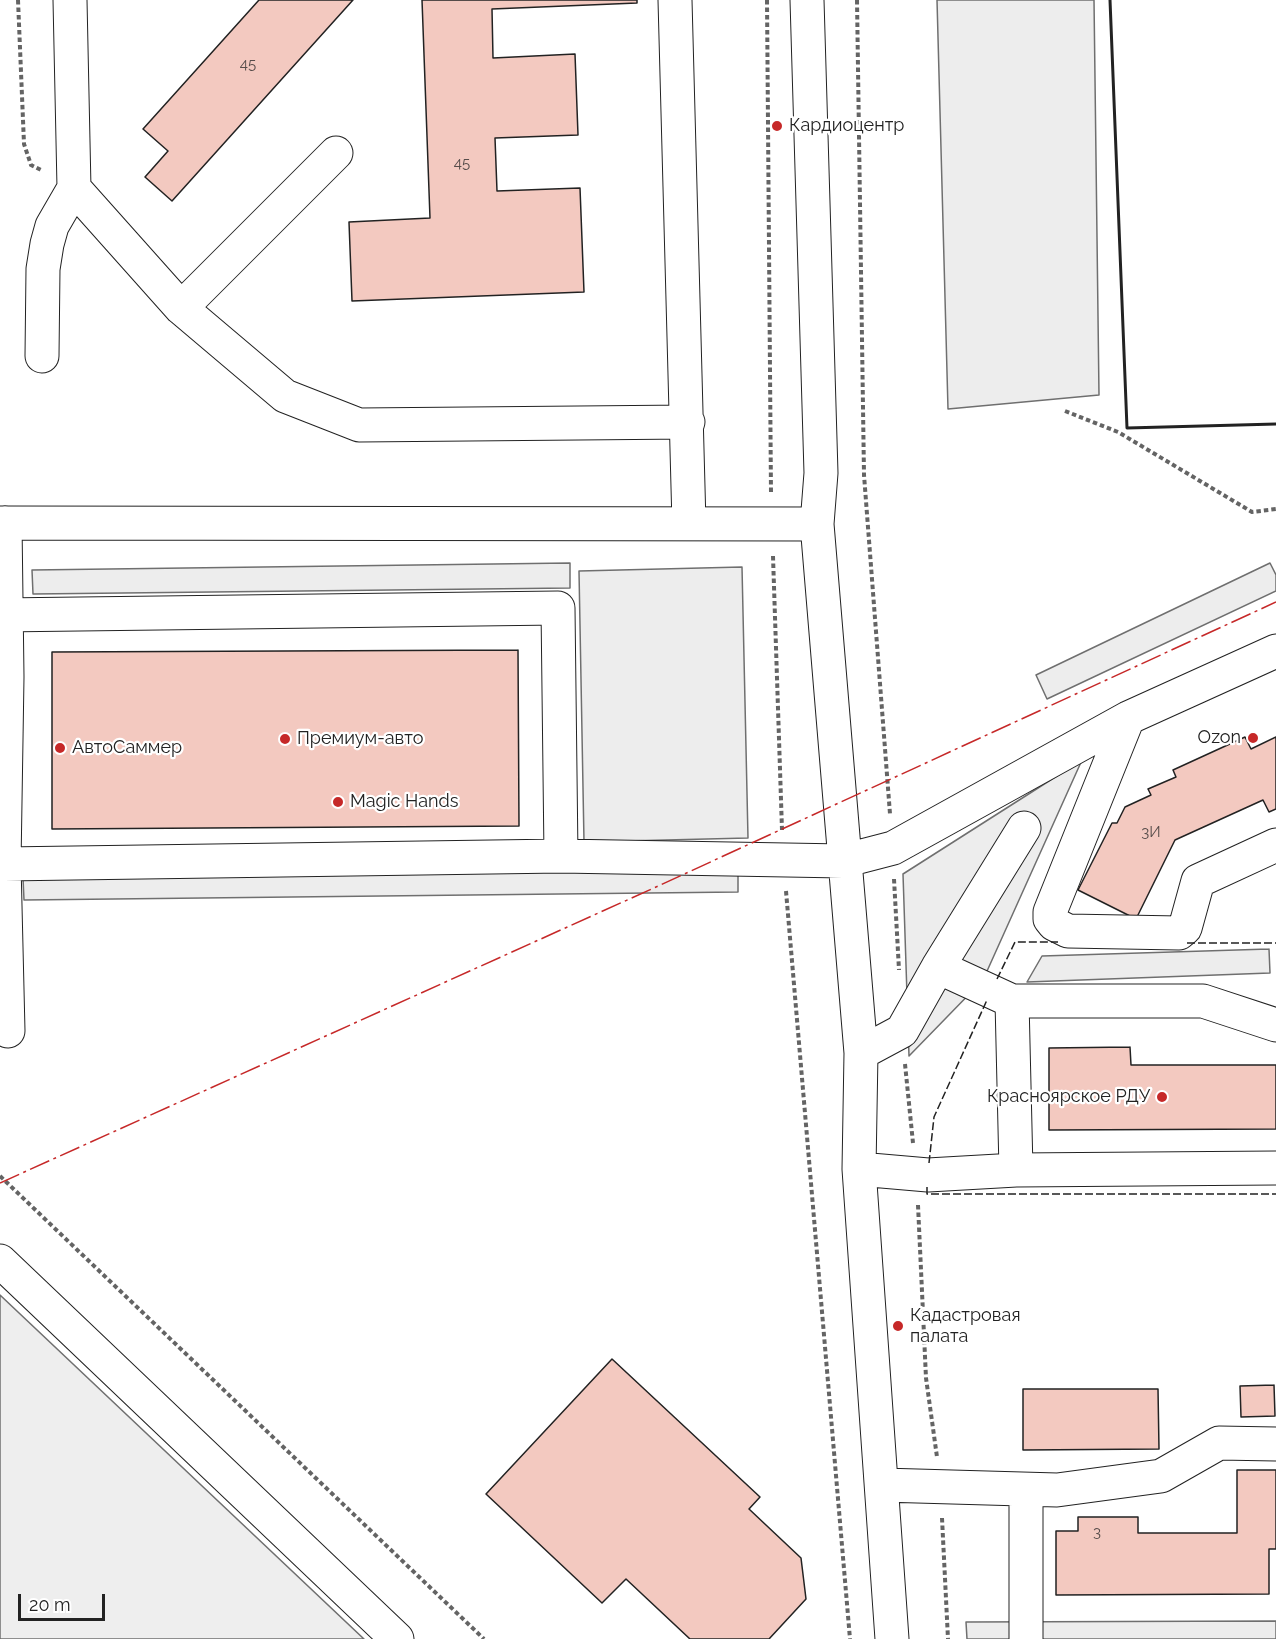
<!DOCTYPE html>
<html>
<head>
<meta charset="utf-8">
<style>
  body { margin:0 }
  #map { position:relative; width:1276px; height:1639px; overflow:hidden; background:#fff; font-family:Raleway,sans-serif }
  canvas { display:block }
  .scale { position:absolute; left:18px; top:1594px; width:87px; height:27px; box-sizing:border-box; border:3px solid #222; border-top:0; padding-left:8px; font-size:18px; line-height:21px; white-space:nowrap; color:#222; -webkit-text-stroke:4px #fff; paint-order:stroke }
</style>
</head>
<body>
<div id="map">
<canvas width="1276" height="1639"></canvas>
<div class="scale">20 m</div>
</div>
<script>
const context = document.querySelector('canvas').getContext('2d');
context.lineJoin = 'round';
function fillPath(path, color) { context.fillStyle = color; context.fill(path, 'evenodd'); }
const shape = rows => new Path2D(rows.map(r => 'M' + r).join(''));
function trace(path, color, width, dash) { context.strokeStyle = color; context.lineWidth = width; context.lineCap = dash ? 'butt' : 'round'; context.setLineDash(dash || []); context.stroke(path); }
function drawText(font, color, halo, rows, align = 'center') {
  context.font = font + ' Raleway,sans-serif'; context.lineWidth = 4.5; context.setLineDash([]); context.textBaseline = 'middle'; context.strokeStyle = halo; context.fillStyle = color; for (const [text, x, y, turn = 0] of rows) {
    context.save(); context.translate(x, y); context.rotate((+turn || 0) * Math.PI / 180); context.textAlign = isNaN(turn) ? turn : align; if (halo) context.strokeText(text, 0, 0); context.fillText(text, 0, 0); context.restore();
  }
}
const green = shape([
  [0,1295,364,1639,0,1639,0,1295]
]);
fillPath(green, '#eee');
trace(green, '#6f6f6f', 1.5);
const parking = shape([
  [937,0,1094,0,1099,395,948,409,937,0],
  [570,563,570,588,33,594,32,570,570,563],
  [1270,563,1276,575,1276,591,1047,699,1036,675,1270,563],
  [742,567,748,838,584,842,579,571,742,567],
  [1082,760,983,980,909,1056,903,874,1082,760],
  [738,870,738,892,24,900,23,878,738,870],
  [1269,949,1270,973,1027,982,1042,956,1269,949],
  [1276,1621,1276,1639,967,1639,966,1622,1276,1621]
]);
fillPath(parking, '#ededed');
trace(parking, '#6f6f6f', 1.5);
const building = shape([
  [259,0,353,0,172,201,145,177,168,151,143,129,259,0],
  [422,0,637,0,637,3,492,9,493,58,575,54,578,135,495,138,497,191,580,188,584,292,352,301,349,222,430,218,422,0],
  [518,650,519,826,52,829,52,652,518,650],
  [1245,737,1251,749,1276,737,1276,809,1269,812,1263,800,1175,840,1136,919,1078,890,1112,823,1117,823,1125,807,1151,795,1148,789,1176,777,1173,770,1245,737],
  [1130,1047,1131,1065,1276,1065,1276,1129,1049,1130,1049,1048,1130,1047],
  [612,1359,760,1497,749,1509,801,1558,806,1599,769,1639,690,1639,626,1579,602,1603,486,1494,612,1359],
  [1274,1385,1275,1416,1241,1417,1240,1386,1274,1385],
  [1023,1389,1158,1389,1159,1449,1023,1450,1023,1389],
  [1237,1470,1276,1470,1276,1549,1269,1549,1269,1594,1056,1595,1056,1531,1078,1531,1078,1517,1138,1517,1138,1533,1237,1533,1237,1470]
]);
fillPath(building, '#f3c9c0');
trace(building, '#222', 1.5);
const minor = shape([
  [70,0,74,188,181,308,285,396,359,425,688,422],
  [675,0,689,524],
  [807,0,821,473,817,524,861,1053,859,1169,892,1639],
  [181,308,336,153],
  [42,356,43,269,47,244,52,226,74,188],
  [0,523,817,524],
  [0,615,558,608,561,856],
  [1128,718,1050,912,1050,919,1054,924,1068,931,1179,933,1185,928,1198,881,1276,845],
  [4,864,7,677,5,523],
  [938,967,1012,1001],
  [0,1028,8,1031,4,864,561,856,843,861,893,848,1128,718,1276,651],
  [861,1053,902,1031,938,967,1024,828],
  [859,1169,928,1175,1016,1170,1276,1168],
  [1016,1170,1012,1001,1203,1001,1276,1025],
  [882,1485,1057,1490,1161,1476,1219,1443,1276,1444],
  [1026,1639,1026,1490]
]);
const major = shape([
  [0,1261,397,1639]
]);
trace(minor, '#222', 35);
trace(major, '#222', 35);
trace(shape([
  [18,0,24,144,31,165,43,171],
  [767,0,771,494],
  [857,0,864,475,890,814],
  [1065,411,1118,432,1252,512,1276,509],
  [773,556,782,830],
  [894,879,899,970],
  [786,891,850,1639],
  [905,1064,913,1143],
  [0,1176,484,1639],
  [918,1205,926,1378,937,1457],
  [942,1518,948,1639]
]), '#646464', 4, [4.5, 3]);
trace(minor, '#fff', 33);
trace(major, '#fff', 33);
trace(shape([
  [1187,943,1276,943],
  [997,979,1015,942,1058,942],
  [929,1163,934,1117,987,1000],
  [927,1187,927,1194,1276,1194]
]), '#222', 1.5, [8, 3]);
trace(shape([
  [1110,0,1127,428,1276,424]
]), '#222', 3);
trace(shape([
  [0,1183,656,887,1276,602]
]), '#c62828', 1.5, [21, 4.5, 3, 4.5]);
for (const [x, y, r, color] of [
  [777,126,6,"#c62828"],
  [1253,738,6,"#c62828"],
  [285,739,6,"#c62828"],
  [60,748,6,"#c62828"],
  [338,802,6,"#c62828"],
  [1162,1097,6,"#c62828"],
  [898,1326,6,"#c62828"]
]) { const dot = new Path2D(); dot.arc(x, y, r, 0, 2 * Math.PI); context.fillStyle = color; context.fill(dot); trace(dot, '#fff', 2); }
drawText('15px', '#564c4a', null, [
  ["45",248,64],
  ["45",462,163],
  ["3И",1151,832],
  ["3",1097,1532]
]);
drawText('18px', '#222', '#fff', [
  ["Кардиоцентр",789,126],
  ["Ozon",1241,738,"right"],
  ["Премиум-авто",297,739],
  ["АвтоСаммер",72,748],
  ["Magic Hands",350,802],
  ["Красноярское РДУ",1150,1097,"right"],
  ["Кадастровая",910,1316],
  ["палата",910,1337]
], 'left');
</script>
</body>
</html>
